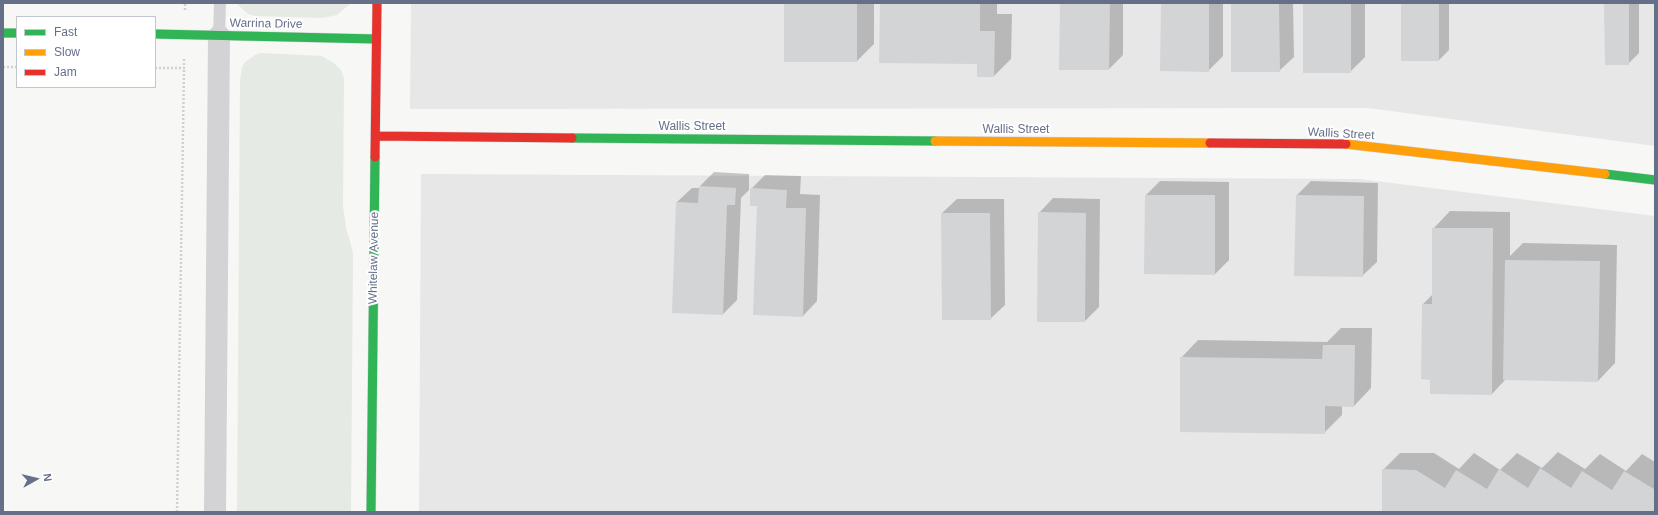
<!DOCTYPE html>
<html>
<head>
<meta charset="utf-8">
<style>
  body { margin:0 }
  #map { position:relative; width:1658px; height:515px; overflow:hidden; background:#f7f7f6; font-family:Helvetica,sans-serif }
  canvas { display:block }
  .frame { position:absolute; inset:0; border:4px solid #656f88; pointer-events:none }
  .legend { position:absolute; left:16px; top:16px; width:140px; height:72px; box-sizing:border-box; background:#fff; border:1px solid #c1c5cf; margin:0; padding:5px 7px; list-style:none; font-size:12px; color:#656f88 }
  .legend li { display:flex; align-items:center; gap:8px; height:20px }
  .legend b { width:20px; border:1px solid #c1c5cf }
  .north { position:absolute; left:16px; top:459px; width:40px; height:40px; -webkit-text-stroke:3px #fff; paint-order:stroke; rotate:82deg; font-size:11px; font-weight:700; line-height:16px; text-align:center; color:#656f88 }
  .north::after { content:''; display:block; margin:auto; width:14px; height:18px; background:#656f88; clip-path:polygon(50% 0,100% 100%,50% 72%,0 100%) }
</style>
</head>
<body>
<div id="map">
<canvas width="1658" height="515"></canvas>
<div class="frame"></div>
<ul class="legend">
<li><b style="height:5px;background:#30b455"></b>Fast</li>
<li><b style="height:5px;background:#ff9f0a"></b>Slow</li>
<li><b style="height:5px;background:#e5322d"></b>Jam</li>
</ul>
<div class="north">N</div>
</div>
<script>
const context = document.querySelector('canvas').getContext('2d');
context.lineJoin = 'round';
function fillPath(path, color) { context.fillStyle = color; context.fill(path, 'evenodd'); }
const shape = rows => new Path2D(rows.map(r => 'M' + r).join(''));
function trace(path, color, width, dash) { context.strokeStyle = color; context.lineWidth = width; context.lineCap = dash ? 'butt' : 'round'; context.setLineDash(dash || []); context.stroke(path); }
function drawText(font, color, halo, rows, align = 'center') {
  context.font = font + ' Helvetica,sans-serif'; context.lineWidth = 4; context.setLineDash([]); context.textBaseline = 'middle'; context.strokeStyle = halo; context.fillStyle = color; for (const [text, x, y, turn = 0] of rows) {
    context.save(); context.translate(x, y); context.rotate((+turn || 0) * Math.PI / 180); context.textAlign = isNaN(turn) ? turn : align; if (halo) context.strokeText(text, 0, 0); context.fillText(text, 0, 0); context.restore();
  }
}
fillPath(shape([
  [411,3,1655,3,1655,146,1368,108,410,109],
  [421,174,1360,179,1655,216,1655,512,419,512]
]), '#e7e7e8');
fillPath(shape([
  [236,3,351,3,337,15,322,18,255,16,248,14],
  [261,53,322,56,335,64,341,70,344,78,343,206,346,227,353,253,351,512,237,512,240,81,242,67,245,62,255,55]
]), '#e5eae4');
fillPath(shape([
  [785,3,874,3,874,44,857,61],
  [881,3,997,3,997,14,1012,14,1011,59,994,76,978,63],
  [1061,3,1123,3,1123,55,1109,69],
  [1162,3,1223,3,1223,56,1208,71],
  [1232,3,1293,3,1294,57,1279,71],
  [1304,3,1365,3,1365,57,1350,72],
  [1402,3,1449,3,1449,50,1439,60],
  [1605,3,1639,3,1639,53,1628,64],
  [714,172,749,174,749,190,741,198,737,300,723,314,677,202,692,188,700,188,700,186],
  [765,175,801,176,800,194,820,195,817,301,803,316,751,189],
  [1160,181,1229,182,1229,260,1215,274,1146,195],
  [1311,181,1378,183,1377,262,1362,276,1297,195],
  [1053,198,1100,199,1099,307,1085,321,1039,213],
  [957,199,1004,199,1005,305,990,319,942,213],
  [1450,211,1510,212,1510,256,1523,243,1617,245,1615,363,1598,381,1506,379,1492,394,1431,379,1423,304,1433,294,1433,229],
  [1341,328,1372,328,1371,388,1354,406,1342,405,1342,415,1324,433,1181,358,1198,340,1327,342],
  [1558,452,1585,469,1600,454,1626,471,1642,454,1655,462,1655,512,1383,512,1383,470,1400,453,1434,453,1459,469,1474,453,1500,470,1517,453,1542,468]
]), '#0003');
fillPath(shape([
  [784,3,857,3,857,62,784,62],
  [880,3,980,3,980,31,995,31,994,77,977,77,977,64,879,63],
  [1060,3,1110,3,1109,70,1059,70],
  [1161,3,1209,3,1209,72,1160,71],
  [1231,3,1279,3,1280,72,1231,72],
  [1303,3,1351,3,1351,73,1303,73],
  [1401,3,1439,3,1439,61,1401,61],
  [1604,3,1629,3,1629,65,1605,65],
  [699,186,736,188,735,205,727,205,723,315,672,313,676,202,698,203],
  [750,188,787,190,786,208,806,208,803,317,753,315,757,206,750,206],
  [1145,195,1215,195,1215,275,1144,274],
  [1296,195,1364,196,1363,277,1294,276],
  [1038,212,1086,213,1085,322,1037,322],
  [941,213,990,213,991,320,942,320],
  [1432,228,1493,228,1492,395,1430,394,1430,380,1421,379,1422,304,1432,304],
  [1505,260,1600,261,1598,382,1503,380],
  [1323,345,1355,345,1354,407,1325,406,1325,434,1180,432,1180,357,1322,359],
  [1540,468,1571,488,1582,471,1612,490,1624,471,1654,489,1655,487,1655,512,1382,512,1382,469,1416,470,1445,488,1456,470,1487,489,1499,469,1528,488]
]), '#d3d4d6');
const fast = shape([
  [3,33,17,33],
  [155,34,376,39],
  [572,138,935,141],
  [1605,174,1655,180],
  [371,512,375,157]
]);
const slow = shape([
  [935,141,1210,143],
  [1346,144,1605,174]
]);
const jam = shape([
  [376,136,572,138],
  [1210,143,1346,144],
  [375,157,377,3]
]);
trace(fast, '#d3d5d6', 10);
trace(slow, '#d3d5d6', 10);
trace(jam, '#d3d5d6', 10);
trace(shape([
  [185,10,185,3],
  [3,67,17,67],
  [155,68,184,68,184,59],
  [177,512,184,68]
]), '#d0d0d1', 2.5, [2, 2]);
trace(shape([
  [219,36,220,3]
]), '#d3d3d5', 12);
trace(shape([
  [215,512,219,36]
]), '#d3d3d5', 22);
trace(fast, '#30b455', 9);
trace(slow, '#ff9f0a', 9);
trace(jam, '#e5322d', 9);
drawText('12px', '#656f88', '#fff', [
  ["Warrina Drive",266,24,1],
  ["Wallis Street",692,127],
  ["Wallis Street",1016,130],
  ["Wallis Street",1341,134,3],
  ["Whitelaw Avenue",374,258,-89]
]);
</script>
</body>
</html>
